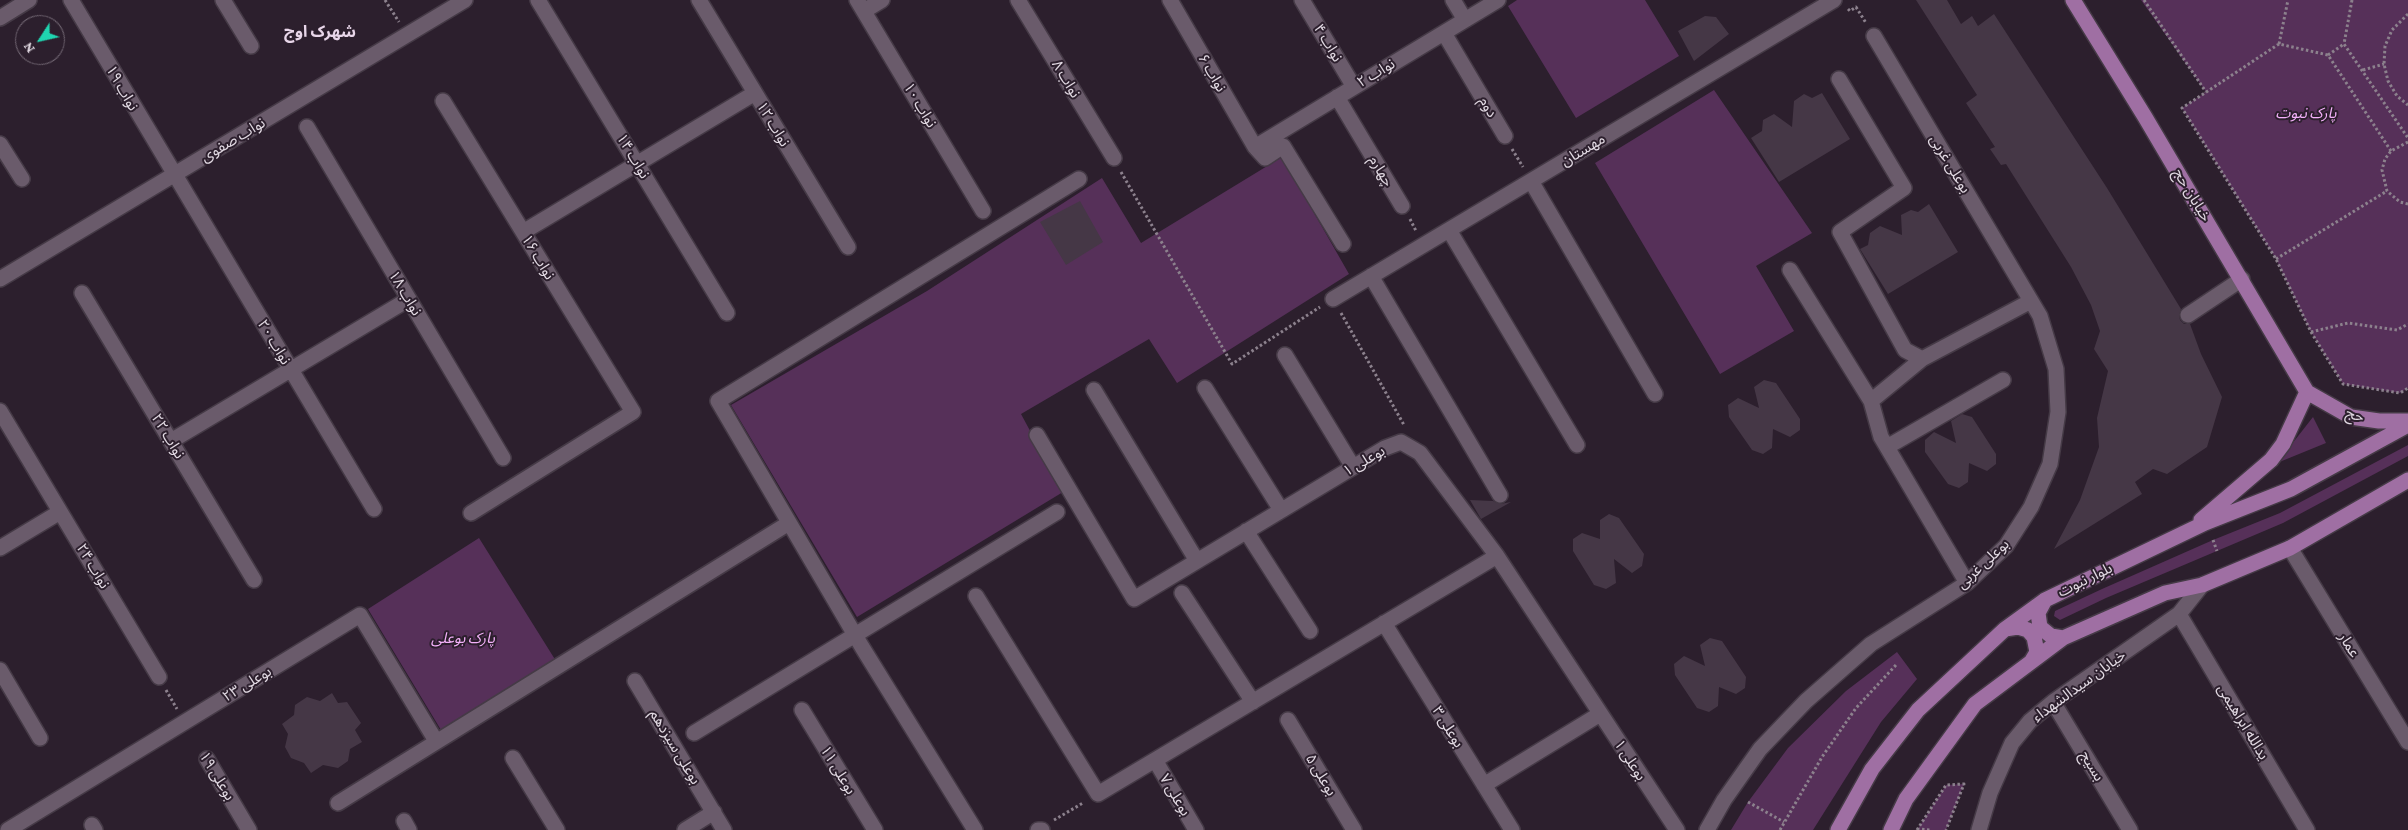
<!DOCTYPE html>
<html>
<head>
<meta charset="utf-8">
<style>
  body { margin:0 }
  #map { position:relative; width:2408px; height:830px; overflow:hidden; background:#2c1f2d; font-family:"Crimson Pro",serif }
  canvas { display:block }
  .north { position:absolute; left:15px; top:15px; width:50px; height:50px; box-sizing:border-box; background:#2c1f2d; border:1px solid #756a76; border-radius:50%; rotate:235deg; font-size:14px; font-weight:700; line-height:20px; text-align:center; color:#e2dae3 }
  .north::after { content:''; display:block; margin:auto; width:18px; height:22px; background:#1fd5b0; clip-path:polygon(50% 0,100% 100%,50% 72%,0 100%) }
</style>
</head>
<body>
<div id="map">
<canvas width="2408" height="830"></canvas>
<div class="north">N</div>
</div>
<script>
const context = document.querySelector('canvas').getContext('2d');
context.lineJoin = 'round';
function fillPath(path, color) { context.fillStyle = color; context.fill(path, 'evenodd'); }
const shape = rows => new Path2D(rows.map(r => 'M' + r).join(''));
function trace(path, color, width, dash) { context.strokeStyle = color; context.lineWidth = width; context.lineCap = dash ? 'butt' : 'round'; context.setLineDash(dash || []); context.stroke(path); }
function drawText(font, color, halo, rows, align = 'center') {
  context.font = font + ' "Crimson Pro","Noto Sans Arabic",serif'; context.lineWidth = 4; context.setLineDash([]); context.textBaseline = 'middle'; context.strokeStyle = halo; context.fillStyle = color; for (const [text, x, y, turn = 0] of rows) {
    context.save(); context.translate(x, y); context.rotate((+turn || 0) * Math.PI / 180); context.textAlign = isNaN(turn) ? turn : align; if (halo) context.strokeText(text, 0, 0); context.fillText(text, 0, 0); context.restore();
  }
}
fillPath(shape([
  [1517,0,1645,0,1679,56,1576,118,1508,6],
  [2141,0,2408,0,2408,388,2400,393,2343,384,2311,332,2276,259,2182,108,2206,92],
  [1714,90,1812,233,1756,266,1794,331,1720,374,1595,163],
  [1282,157,1349,274,1177,383,1149,339,1021,414,1063,492,857,617,731,405,927,291,1102,178,1141,243],
  [2313,417,2326,443,2277,463],
  [2408,445,2408,456,2283,523,2106,598,2060,620,2054,616,2055,611,2102,589,2213,540,2280,513],
  [479,538,556,661,441,730,368,609],
  [1897,652,1917,679,1881,722,1813,830,1731,830,1748,802,1788,748,1846,691],
  [1964,784,1946,830,1917,830,1946,785]
]), '#563059');
fillPath(shape([
  [1916,0,1947,0,1961,24,1972,16,1978,26,1994,14,2107,188,2181,309,2179,315,2180,320,2184,324,2190,324,2201,354,2222,397,2207,447,2167,474,2153,469,2135,482,2142,494,2054,549,2080,500,2099,447,2097,418,2108,371,2094,349,2100,331,2091,305,2071,267,2006,164,2001,165,1990,149,1995,147,1966,103,1977,95],
  [1705,16,1716,17,1729,34,1694,61,1678,31],
  [1822,93,1850,139,1779,182,1751,138,1762,131,1763,120,1774,114,1792,127,1794,101,1804,94,1812,98],
  [1080,201,1103,242,1066,265,1040,222],
  [1929,204,1958,252,1888,294,1860,249,1868,245,1870,233,1880,226,1902,235,1901,215,1911,210,1918,212],
  [1764,380,1776,383,1800,419,1800,430,1790,437,1773,429,1772,448,1763,454,1752,450,1729,417,1728,405,1738,398,1759,408,1754,387],
  [1962,414,1972,417,1996,454,1996,464,1987,471,1969,463,1968,482,1959,488,1948,484,1925,452,1925,440,1934,432,1956,443,1951,421],
  [1470,500,1493,501,1500,504,1511,502,1481,519],
  [1609,514,1619,518,1644,554,1642,566,1632,573,1614,559,1616,583,1606,589,1594,585,1573,551,1573,539,1582,533,1600,539,1600,520],
  [1710,638,1722,641,1746,677,1745,688,1736,694,1719,687,1718,706,1709,712,1697,708,1675,675,1674,664,1684,656,1705,666,1700,645],
  [332,693,338,703,347,702,361,723,355,730,362,742,350,749,348,761,338,768,323,765,311,773,304,763,291,758,285,747,288,734,282,724,294,715,295,705,307,697,320,701]
]), '#453746');
const minor = shape([
  [71,0,374,509],
  [223,0,251,46],
  [538,0,727,313],
  [699,0,848,247],
  [857,0,983,211],
  [1018,0,1114,158],
  [1170,0,1255,147,1265,158,1283,146,1343,244],
  [1302,0,1354,87],
  [1453,0,1465,20],
  [864,11,882,0],
  [0,18,29,0],
  [1444,33,1505,136],
  [1839,79,1904,188,1840,232,1905,350,1922,359,2031,301],
  [1337,97,1402,206],
  [443,101,633,412,471,513],
  [307,127,503,458],
  [0,144,22,179],
  [1255,147,1498,0],
  [1531,181,1655,394],
  [1449,230,1577,445],
  [523,232,755,93],
  [1790,270,1871,401],
  [1371,276,1500,495],
  [0,279,465,0],
  [82,293,254,580],
  [1333,299,1834,0],
  [2188,315,2242,279],
  [1285,355,1353,467],
  [1922,359,1871,401,1881,437,1967,583],
  [1205,388,1281,510],
  [1094,390,1197,561],
  [0,411,159,677],
  [1037,435,1134,599,1385,448,1401,442,1420,453,1497,556,1677,830],
  [171,441,409,299],
  [1887,447,2003,380],
  [1246,531,1310,631],
  [0,548,60,512],
  [2290,548,2408,742],
  [1182,593,1253,702],
  [976,596,1098,794,1497,556],
  [2179,614,2307,830],
  [1384,623,1512,830],
  [0,670,40,738],
  [635,681,724,830],
  [2053,702,2130,830],
  [802,710,875,830],
  [1288,720,1354,830],
  [694,733,1057,512],
  [513,758,557,830],
  [207,759,249,830],
  [1155,760,1196,830],
  [1484,785,1600,714],
  [338,803,789,523],
  [404,821,409,830],
  [92,825,95,830],
  [8,830,360,615,436,741],
  [685,830,714,812],
  [975,830,862,647,718,401,1079,179],
  [1038,830,1042,830],
  [1707,830,1724,800,1760,749,1806,701,1871,644,1967,583,2006,546,2031,507,2050,464,2058,412,2056,369,2040,316,1874,36],
  [1979,830,1990,793,2012,743,2030,721,2053,702,2179,614,2202,585]
]);
const major = shape([
  [2073,0,2145,117,2307,392],
  [2307,392,2351,417,2379,421,2408,421],
  [2201,520,2271,460,2283,444,2307,392],
  [2045,600,2038,613,2040,627,2051,636,2063,638],
  [2005,629,2018,627,2028,630,2034,637,2037,652,2031,662],
  [1838,830,1872,769,1918,710,2005,629,2045,600,2205,523,2291,489,2408,425],
  [1891,830,1906,799,1975,704,2063,638,2165,593,2202,585,2290,548,2408,480]
]);
trace(minor, '#453a46', 18);
trace(major, '#453a46', 18);
trace(shape([
  [385,0,399,22],
  [2144,0,2206,92],
  [2352,0,2344,44,2408,138],
  [1848,9,1850,11,1856,7,1866,23],
  [2408,14,2392,30,2385,46,2384,64,2388,81,2397,96,2408,105],
  [2279,44,2288,0],
  [2328,55,2344,44],
  [2363,70,2384,64],
  [2408,142,2391,151,2385,159,2382,170,2387,191,2400,202,2408,204],
  [1512,149,1523,167],
  [2391,151,2328,55,2279,44,2182,108,2276,259,2311,332,2343,384,2400,393,2408,388],
  [1121,172,1232,364,1320,307],
  [1410,219,1416,231],
  [2276,259,2387,191],
  [1341,313,1404,425],
  [2311,332,2348,323,2397,330,2408,324],
  [2213,540,2217,551],
  [166,690,177,709],
  [1748,802,1784,822],
  [1054,820,1083,803],
  [1917,829,1931,830],
  [1780,830,1822,757,1856,708,1896,665],
  [1917,830,1946,785,1964,784,1946,830]
]), '#8c818d', 3, [2.5, 2.5]);
trace(minor, '#6a5b6b', 15);
trace(major, '#9f6fa3', 15);
drawText('15px', '#e2dae3', '#2c1f2d', [
  ["نواب ۴",1328,43,59],
  ["نواب ۶",1212,73,60],
  ["نواب ۲",1376,73,-31],
  ["نواب ۸",1066,79,59],
  ["نواب ۱۹",122,88,60],
  ["نواب ۱۰",920,105,59],
  ["دوم",1488,107,60],
  ["نواب ۱۲",773,124,59],
  ["نواب صفوی",233,140,-31],
  ["مهستان",1583,150,-31],
  ["نواب ۱۴",633,156,59],
  ["بوعلی غربی",1950,164,59],
  ["چهارم",1381,171,59],
  ["خیابان حج",2192,195,59],
  ["نواب ۱۶",538,257,59],
  ["نواب ۱۸",405,293,59],
  ["نواب ۲۰",274,342,59],
  ["حج",2355,415,17],
  ["نواب ۲۲",168,436,59],
  ["بوعلی ۱",1364,461,-30],
  ["بوعلی غربی",1983,564,-43],
  ["نواب ۲۴",93,566,59],
  ["بلوار نبوت",2085,580,-26],
  ["عمار",2349,645,59],
  ["بوعلی ۲۳",247,684,-31],
  ["خیابان سیدالشهداء",2079,686,-36],
  ["یدالله ابراهیمی",2243,722,59],
  ["بوعلی ۳",1448,727,58],
  ["بوعلی سیزدهم",675,747,59],
  ["بوعلی ۱",1630,760,57],
  ["بسیج",2092,766,59],
  ["بوعلی ۱۱",838,770,59],
  ["بوعلی ۵",1321,775,59],
  ["بوعلی ۱۹",217,776,59],
  ["بوعلی ۷",1175,795,59]
]);
drawText('italic 15px', '#f4b1fa', '#2c1f2d', [
  ["پارک نبوت",2306,113],
  ["پارک بوعلی",463,638]
]);
drawText('bold 16px', '#e8d6e9', '#2c1f2d', [
  ["شهرک اوج",320,32]
]);
</script>
</body>
</html>
